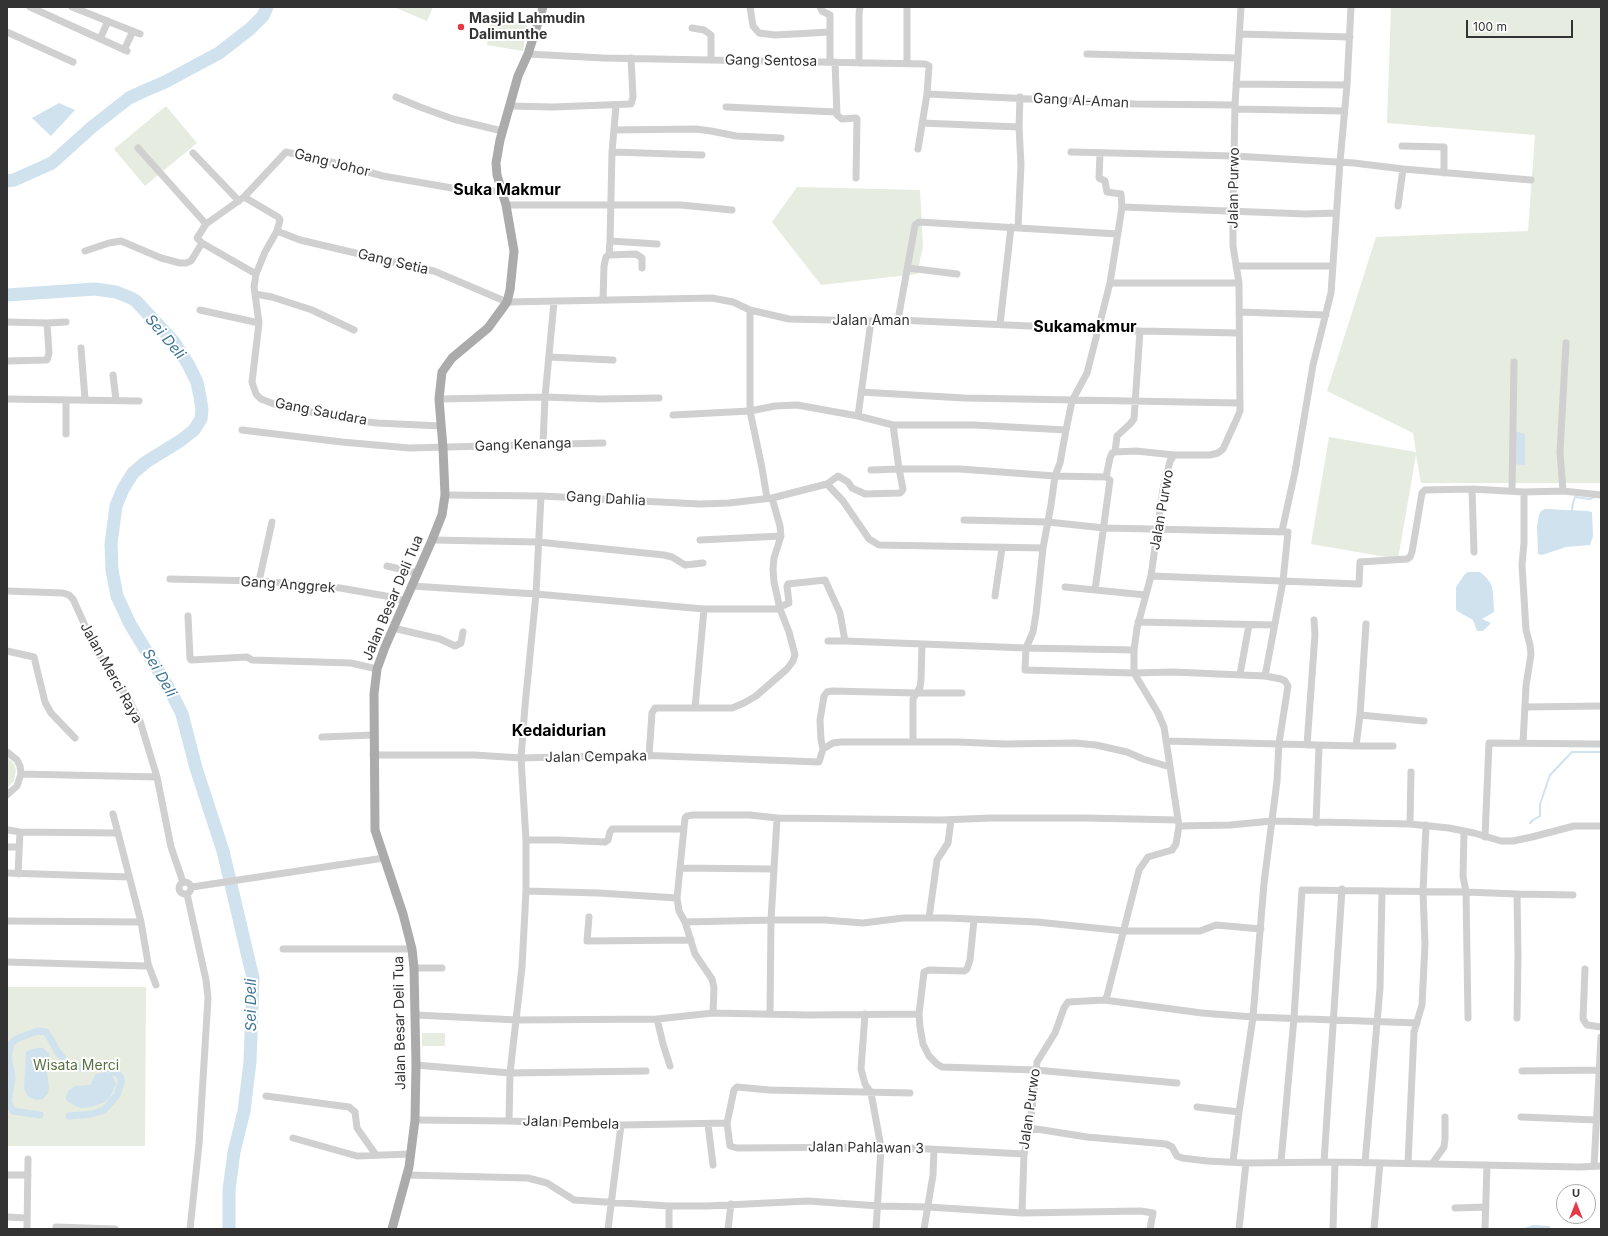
<!DOCTYPE html>
<html>
<head>
<meta charset="utf-8">
<style>
  body { margin:0 }
  #map { position:relative; width:1608px; height:1236px; overflow:hidden; background:#fff; font-family:Inter,sans-serif }
  canvas { display:block }
  .frame { position:absolute; inset:0; border:8px solid #333; pointer-events:none }
  .north { position:absolute; left:1556px; top:1184px; width:40px; height:40px; box-sizing:border-box; background:#fff; border:1px solid #adadad; border-radius:50%; rotate:0deg; font-size:11px; font-weight:700; line-height:16px; text-align:center; color:#333 }
  .north::after { content:''; display:block; margin:auto; width:14px; height:18px; background:#e63946; clip-path:polygon(50% 0,100% 100%,50% 72%,0 100%) }
  .scale { position:absolute; left:1466px; top:20px; width:107px; height:18px; box-sizing:border-box; border:2px solid #333; border-top:0; padding-left:5px; font-size:12px; line-height:14px; white-space:nowrap; color:#333; -webkit-text-stroke:3px #fff; paint-order:stroke }
</style>
</head>
<body>
<div id="map">
<canvas width="1608" height="1236"></canvas>
<div class="frame"></div>
<div class="north">U</div>
<div class="scale">100 m</div>
</div>
<script>
const context = document.querySelector('canvas').getContext('2d');
context.lineJoin = 'round';
function fillPath(path, color) { context.fillStyle = color; context.fill(path, 'evenodd'); }
const shape = rows => new Path2D(rows.map(r => 'M' + r).join(''));
function trace(path, color, width, dash) { context.strokeStyle = color; context.lineWidth = width; context.lineCap = dash ? 'butt' : 'round'; context.setLineDash(dash || []); context.stroke(path); }
function drawText(font, color, halo, rows, align = 'center') {
  context.font = font + ' Inter,sans-serif'; context.lineWidth = 4; context.setLineDash([]); context.textBaseline = 'middle'; context.strokeStyle = halo; context.fillStyle = color; for (const [text, x, y, turn = 0] of rows) {
    context.save(); context.translate(x, y); context.rotate((+turn || 0) * Math.PI / 180); context.textAlign = isNaN(turn) ? turn : align; if (halo) context.strokeText(text, 0, 0); context.fillText(text, 0, 0); context.restore();
  }
}
fillPath(shape([
  [394,7,433,7,427,21],
  [1391,7,1601,7,1601,483,1421,483,1416,455,1398,559,1311,544,1329,437,1416,452,1413,433,1327,391,1376,237,1528,231,1535,135,1387,123],
  [491,19,527,25,523,51,487,45],
  [166,106,197,143,145,186,114,149],
  [797,187,920,190,923,247,917,274,821,285,772,222],
  [7,757,14,764,16,770,14,781,7,788],
  [7,987,146,987,145,1146,7,1146],
  [422,1033,445,1033,445,1046,422,1046]
]), '#e6ecdf');
fillPath(shape([
  [59,103,75,110,51,136,32,118],
  [1515,431,1525,434,1525,465,1514,464],
  [1545,509,1587,511,1592,512,1593,536,1590,545,1566,547,1542,555,1538,554,1537,526,1539,515,1541,511],
  [1468,572,1480,572,1486,577,1491,584,1493,592,1494,612,1482,619,1491,623,1483,631,1477,631,1473,620,1457,611,1456,609,1456,587,1465,574],
  [38,1048,43,1048,49,1053,50,1061,47,1073,49,1086,48,1093,43,1099,36,1100,28,1097,24,1088,25,1071,26,1052,32,1049],
  [106,1072,112,1074,116,1084,110,1097,105,1102,91,1107,82,1108,75,1106,66,1100,66,1096,69,1090,75,1086,90,1085,96,1074],
  [1533,1225,1550,1226,1550,1229,1522,1229]
]), '#cfe2ee');
trace(shape([
  [1572,510,1573,503,1575,497,1590,499,1594,497],
  [1530,823,1533,820,1540,816,1540,804,1550,775,1572,752,1601,752]
]), '#cfe2ee', 2);
trace(shape([
  [40,1115,13,1111,8,1102,12,1078,8,1057,11,1044,16,1039,38,1031,46,1032,50,1038,57,1051,65,1061,69,1065,84,1068,107,1067,118,1074,121,1078,121,1083,117,1095,104,1110,92,1114,69,1116]
]), '#cfe2ee', 7);
trace(shape([
  [7,181,14,180,52,163,92,127,129,98,144,91,165,82,219,53,250,29,263,16,267,7],
  [7,295,95,289,116,292,131,298,136,301,174,342,188,364,197,382,200,397,202,409,201,419,194,430,180,441,146,462,133,473,123,489,116,506,111,544,112,570,117,596,130,624,171,692,182,714,196,768,223,851,253,978,250,1062,244,1111,234,1152,229,1190,229,1229]
]), '#cfe2ee', 13);
trace(shape([
  [30,7,127,51],
  [72,7,140,34],
  [750,7,753,26,759,33,775,35,830,32],
  [820,7,822,11,830,15,830,62],
  [907,7,907,63],
  [692,28,704,30,711,35,711,60],
  [7,32,73,62],
  [1240,34,1350,37],
  [100,39,108,21],
  [124,50,133,31],
  [528,54,603,58,925,64,929,66,927,94,918,149],
  [1087,54,1238,58],
  [835,62,837,115,842,119,856,118,857,119,856,178],
  [859,63,859,14,860,7],
  [1236,84,1347,85],
  [927,94,1136,104,1235,105],
  [396,97,420,107,453,119,502,131],
  [510,106,553,107,631,104,633,97,631,58],
  [726,107,836,112],
  [1235,109,1344,111],
  [922,123,1019,127],
  [614,130,696,129,711,131,736,136,781,138],
  [1402,146,1444,147,1444,173],
  [138,148,206,224],
  [612,152,702,155],
  [1071,152,1234,156,1354,163,1403,169,1531,180],
  [193,153,239,201],
  [1100,153,1099,178,1105,181,1107,192,1121,194,1122,207],
  [244,197,278,217,280,220,277,231,265,252,256,274,254,287,259,323,252,382,256,394,261,399,274,404,343,419,377,423,441,426],
  [506,205,681,205,732,210],
  [1398,206,1403,169],
  [1018,227,1021,165,1019,127,1020,97],
  [277,231,300,240,398,263,434,271,507,302,712,298,733,302,750,310,789,319,871,321,898,320,1140,331,1239,333],
  [610,241,657,244],
  [85,251,109,243,121,241,161,258,180,263,186,263,191,261,202,243],
  [609,255,636,254,642,258,642,268],
  [1236,266,1333,266],
  [908,268,957,274],
  [256,274,202,243,197,238,206,224,244,197,286,152,335,163,383,176,469,191,501,191],
  [1110,283,1239,283],
  [255,294,272,297,312,310,354,330],
  [603,300,604,266,606,257,609,255,610,241,612,152,616,106],
  [200,310,259,323],
  [750,310,750,411,762,468,767,498],
  [1239,312,1326,315],
  [898,320,915,225,919,222,1118,234],
  [7,322,47,323,66,322],
  [1000,324,1011,227],
  [81,348,85,399],
  [549,357,613,360],
  [7,361,47,360,49,353,47,323],
  [113,375,116,400],
  [861,392,964,398,1240,403],
  [7,399,139,401],
  [439,399,545,397,600,399,659,398],
  [66,400,66,434],
  [673,415,750,411,775,406,797,405,858,416,893,425,974,425,1066,430,1072,401,1087,373,1110,283,1122,207,1306,214,1336,213],
  [858,416,871,321],
  [893,425,899,469,960,469,1055,476,1060,463,1066,430],
  [242,430,342,442,409,448,603,443],
  [543,444,545,397,554,302],
  [1115,452,1117,436,1130,424,1134,419,1140,331],
  [1106,477,1110,458,1112,453,1115,452,1136,451,1174,455],
  [827,484,838,476,848,482,852,488,865,494,900,493,902,491,903,489,899,469,871,470],
  [1472,489,1474,552],
  [1512,491,1514,362],
  [1563,491,1560,452,1566,343],
  [445,495,541,496,700,504,729,503,772,498,827,484,843,501,869,539,879,545,1043,548],
  [772,498,780,526,781,536,774,558,773,569,774,582,780,609],
  [964,520,1048,522,1104,528,1288,532,1283,581,1265,676],
  [1282,531,1295,472,1313,365,1331,293,1340,162,1347,85,1351,7],
  [432,540,538,542,664,555,672,557,685,565,703,563],
  [700,540,781,536],
  [387,566,417,573],
  [1151,576,1359,584,1360,562,1407,559,1410,557,1412,552,1422,493,1425,490,1472,489,1524,492,1563,491,1601,495],
  [170,579,259,581,340,588,386,596,405,601],
  [259,581,272,522],
  [412,586,536,594,704,609,780,609,789,632,795,655,793,661,787,669,756,696,744,703,732,708,655,708,652,713,649,756],
  [1065,587,1146,595],
  [1095,590,1110,480,1106,477,1055,476,1051,505,1043,548,1036,614,1033,632,1026,648,1025,670,1134,673,1173,672,1265,676,1281,679,1285,681,1288,686,1279,743,1277,781,1264,883,1253,1017,1239,1112,1233,1162],
  [7,591,63,593,69,595,73,599,96,650,129,700,140,721,157,777,171,847,183,882],
  [995,596,1002,548],
  [780,607,789,603,787,586,788,584,825,580,840,613,845,641,1026,648,1134,650],
  [188,616,190,658,191,660,247,657,252,660,351,663,377,669],
  [1138,622,1274,625],
  [1366,624,1360,715,1356,746,1393,746],
  [393,628,440,639,455,646,461,643,463,632],
  [828,641,845,641],
  [7,651,34,657,45,702,51,713,75,738],
  [1240,674,1249,625],
  [1526,707,1601,706],
  [695,708,704,609],
  [1360,715,1424,721],
  [322,737,374,735],
  [913,741,913,699,920,687,921,680,922,645],
  [1166,741,1356,746],
  [1523,743,1526,686,1531,654,1530,645,1526,630,1522,565,1524,543,1524,492],
  [1307,745,1315,634,1314,620],
  [823,749,821,740,820,720,824,696,827,692,832,691,916,693,962,693],
  [7,752,17,760,20,766,21,774,17,786,7,795],
  [373,755,475,755,521,758,637,755,819,762,823,749,833,743,841,742,958,742,1005,744,1075,743,1096,745,1127,752,1143,759,1170,767],
  [21,774,157,777],
  [113,814,118,833],
  [1316,823,1319,746],
  [1410,824,1411,772],
  [1179,826,1230,825,1272,821,1410,824,1449,828,1474,833,1501,841,1513,841,1532,837,1574,826,1601,826],
  [8,830,20,832],
  [1464,832,1463,876,1466,892,1517,894,1518,955,1517,1018],
  [1485,837,1489,743,1601,744],
  [526,840,558,840,605,842,608,840,610,832,612,829,683,829],
  [7,847,19,847],
  [681,868,774,869],
  [7,873,129,877],
  '179 888a6 6 0 1 1 12 0a6 6 0 1 1-12 0Z',
  [192,887,384,858],
  [526,891,599,893,677,898],
  [187,894,206,980,208,998,199,1144,190,1229],
  [1517,894,1573,895],
  [589,917,587,941,691,940],
  [929,918,937,860,948,843,951,820],
  [974,920,970,960,967,969,964,971,929,970,924,972,919,1014,920,1027,923,1044,929,1056,937,1064,942,1067,1036,1070,1177,1083],
  [7,921,141,922],
  [685,922,771,920,825,920,863,923,903,918,948,918,1037,922,1124,931,1200,931,1216,925,1261,929],
  [283,949,412,949],
  [7,962,145,966,148,963,141,922,118,833,20,832,18,874],
  [148,964,156,985],
  [414,968,442,968],
  [1585,969,1583,1019,1587,1025,1601,1027],
  [1104,1000,1107,996,1139,870,1148,857,1172,850,1176,844,1179,826,1164,727,1158,713,1134,673,1134,650,1137,628,1151,576,1163,489,1170,461,1174,455,1210,455,1218,453,1223,449,1238,416,1240,411,1239,283,1233,246,1233,212,1235,105,1241,7],
  [713,1013,714,988,712,979,695,954,685,922,679,911,677,898,685,818,687,816,693,815,750,815,777,818],
  [770,1014,771,920,777,818,941,820,992,818,1086,818,1178,820],
  [865,1014,861,1069,865,1084,871,1093,881,1147,876,1229],
  [416,1015,517,1020,657,1019,713,1013,809,1015,919,1014],
  [657,1019,663,1044,670,1066],
  [416,1065,510,1073,646,1071],
  [1522,1071,1600,1070],
  [910,1093,769,1090,737,1087,734,1090,727,1123,730,1146,737,1148,891,1147,1024,1154],
  [266,1096,349,1107,355,1112,357,1128,376,1155],
  [1197,1107,1239,1112],
  [1521,1117,1596,1120],
  [415,1120,509,1121,621,1125,727,1123],
  [509,1121,510,1073,522,967,526,891,526,840,521,758,525,706,536,594,541,496],
  [708,1124,713,1165],
  [1030,1128,1087,1137,1166,1144,1172,1147,1177,1156,1182,1158,1207,1161,1246,1163,1335,1162,1579,1167,1601,1166],
  [293,1138,357,1156,410,1154],
  [1281,1162,1294,1018,1302,890,1466,892,1468,1018],
  [1324,1162,1342,889],
  [1365,1163,1380,988,1382,891],
  [1408,1163,1414,1032,1422,1005,1425,944,1423,892,1426,825],
  [1432,1164,1444,1147,1445,1139,1445,1117],
  [1594,1166,1601,1037],
  [7,1175,28,1175],
  [407,1175,528,1178,547,1183,574,1200,669,1206,707,1206,808,1201,879,1206,928,1207,1022,1213,1141,1211,1153,1213,1150,1229],
  [1455,1208,1486,1207],
  [1022,1213,1024,1154,1030,1128,1037,1062,1055,1033,1064,1008,1068,1002,1104,1000,1202,1013,1253,1017,1417,1023],
  [7,1217,27,1218],
  [56,1227,115,1229],
  [27,1229,28,1159],
  [608,1229,621,1125],
  [669,1229,669,1206],
  [728,1229,731,1204],
  [924,1229,933,1175,934,1150],
  [1239,1229,1246,1163],
  [1333,1229,1335,1162],
  [1374,1229,1380,1163],
  [1485,1229,1487,1165]
]), '#d0d0d0', 7);
trace(shape([
  [392,1229,409,1167,415,1120,416,1065,414,968,412,949,403,914,375,830,374,694,377,669,385,647,432,540,442,515,445,495,443,448,439,399,442,372,452,358,488,328,507,302,510,290,514,251,506,205,497,175,496,163,500,140,518,76,528,54,543,7]
]), '#ababab', 9);
for (const [x, y, r, color] of [
  [461,27,4,"#e63946"]
]) { const dot = new Path2D(); dot.arc(x, y, r, 0, 2 * Math.PI); context.fillStyle = color; context.fill(dot); trace(dot, '#fff', 1.5); }
drawText('bold 14px', '#333', '#fff', [
  ["Masjid Lahmudin",469,19],
  ["Dalimunthe",469,35]
], 'left');
drawText('14px', '#333', '#fff', [
  ["Gang Sentosa",771,61,1],
  ["Gang Al-Aman",1081,101,3],
  ["Gang Johor",332,163,14],
  ["Jalan Purwo",1234,188,-89],
  ["Gang Setia",393,262,13],
  ["Jalan Aman",871,321],
  ["Gang Saudara",321,412,11],
  ["Gang Kenanga",523,445,-2],
  ["Gang Dahlia",606,499,3],
  ["Jalan Purwo",1162,510,-80],
  ["Gang Anggrek",288,585,4],
  ["Jalan Besar Deli Tua",393,598,-67],
  ["Jalan Merci Raya",111,673,61],
  ["Jalan Cempaka",596,757,-1],
  ["Jalan Besar Deli Tua",400,1023,-91],
  ["Jalan Purwo",1030,1109,-82],
  ["Jalan Pembela",571,1123,2],
  ["Jalan Pahlawan 3",866,1148,1]
]);
drawText('14px', '#56703f', '#fff', [
  ["Wisata Merci",76,1066]
]);
drawText('italic 15px', '#3f7597', '#fff', [
  ["Sei Deli",165,337,50],
  ["Sei Deli",159,673,60],
  ["Sei Deli",251,1005,-90]
]);
drawText('bold 16px', '#000', '#fff', [
  ["Suka Makmur",507,190],
  ["Sukamakmur",1085,327],
  ["Kedaidurian",559,731]
]);
</script>
</body>
</html>
